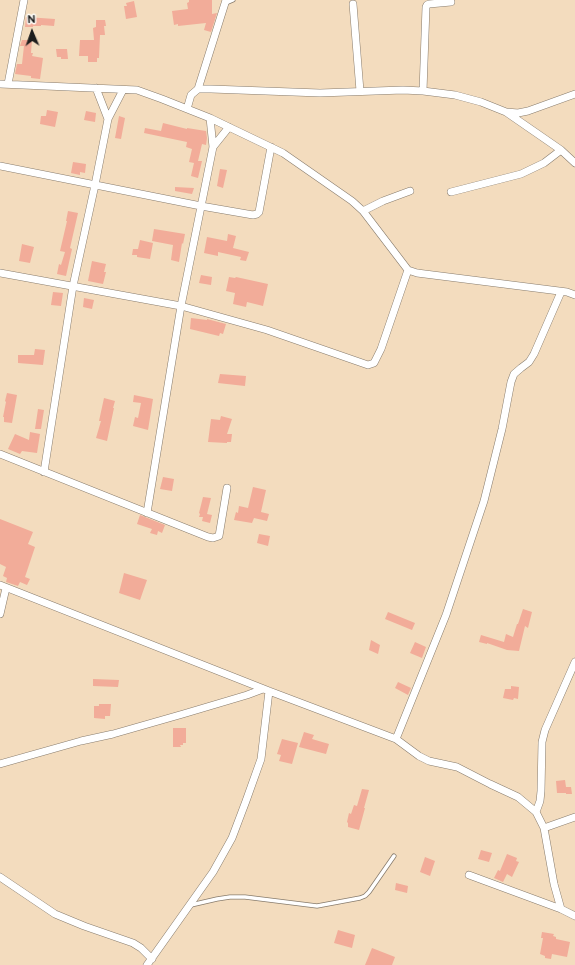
<!DOCTYPE html>
<html>
<head>
<meta charset="utf-8">
<style>
  body { margin:0 }
  #map { position:relative; width:575px; height:965px; overflow:hidden; background:#f3dcbe; font-family:"Balsamiq Sans",sans-serif }
  canvas { display:block }
  .north { position:absolute; left:12px; top:12px; width:40px; height:40px; -webkit-text-stroke:3px #fdfcf7; paint-order:stroke; rotate:358deg; font-size:11px; font-weight:700; line-height:16px; text-align:center; color:#1c1c1c }
  .north::after { content:''; display:block; margin:auto; width:14px; height:18px; background:#1c1c1c; clip-path:polygon(50% 0,100% 100%,50% 72%,0 100%) }
</style>
</head>
<body>
<div id="map">
<canvas width="575" height="965"></canvas>
<div class="north">N</div>
</div>
<script>
const context = document.querySelector('canvas').getContext('2d');
context.lineJoin = 'round';
function fillPath(path, color) { context.fillStyle = color; context.fill(path, 'evenodd'); }
const shape = rows => new Path2D(rows.map(r => 'M' + r).join(''));
function trace(path, color, width, dash) { context.strokeStyle = color; context.lineWidth = width; context.lineCap = dash ? 'butt' : 'round'; context.setLineDash(dash || []); context.stroke(path); }
fillPath(shape([
  [189,0,212,0,212,14,217,13,211,32,204,30,206,23,178,26,178,24,174,25,172,11,188,9,187,3,189,2],
  [134,1,137,17,126,19,124,6,127,6,126,3],
  [26,17,55,19,54,26,41,25,41,26,33,26,33,27,25,27],
  [96,20,105,20,106,26,104,26,105,35,100,35,99,58,97,58,97,62,88,62,88,56,79,56,80,40,94,40,93,28,96,27],
  [22,40,32,40,31,53,33,53,32,56,43,58,40,79,31,78,31,76,15,74,17,64,22,64,24,46,20,46],
  [56,49,67,49,68,59,61,59,61,57,57,57],
  [47,110,58,112,55,127,40,124,41,116,46,116],
  [86,111,96,113,95,122,84,120],
  [119,116,125,118,121,139,115,138],
  [163,123,187,129,187,128,206,131,207,138,206,145,202,144,198,161,202,161,198,178,191,176,194,163,189,162,192,149,186,147,187,142,144,133,145,128,161,131],
  [73,162,86,164,85,173,80,172,80,175,71,173],
  [220,169,227,170,223,188,217,186],
  [175,187,194,188,192,194,175,191],
  [68,211,78,213,70,248,72,249,66,276,57,274,59,264,61,265,65,252,60,251,67,221,66,221],
  [154,229,185,234,183,244,182,243,179,262,171,260,173,245,152,241],
  [228,234,236,236,233,248,249,252,246,261,240,260,241,257,218,252,218,256,204,253,207,237,227,241],
  [140,240,153,243,150,259,137,257,137,255,132,255,133,249,138,249],
  [22,244,34,247,30,263,19,261],
  [92,261,106,264,104,272,106,272,103,284,88,281],
  [201,275,212,277,211,285,199,283],
  [229,277,235,278,236,277,268,284,263,306,247,302,246,307,233,304,235,293,226,291],
  [53,292,63,293,61,306,51,305],
  [84,298,94,300,92,309,83,307],
  [191,318,207,320,207,319,226,324,223,334,220,333,219,336,190,329],
  [35,349,45,350,43,365,18,363,18,355,34,355],
  [220,374,246,376,245,386,218,383],
  [7,393,17,395,12,423,4,422,4,417,3,417,6,402,5,401],
  [134,395,153,399,148,430,133,426,135,417,138,418,141,403,133,402],
  [104,398,115,401,113,408,114,408,107,441,96,438,101,421,99,421],
  [38,409,44,410,41,429,35,429],
  [221,416,232,419,227,434,232,434,231,442,227,442,227,443,208,442,211,419,220,420],
  [30,432,40,434,37,453,22,451,20,454,8,449,15,434,29,440],
  [163,477,174,479,172,491,160,489],
  [253,487,266,490,261,512,269,514,267,521,254,518,252,523,234,520,236,512,238,513,239,506,248,508],
  [203,497,211,498,207,514,212,515,210,523,202,521,203,517,199,517,200,514,199,513],
  [140,515,165,525,162,533,158,531,157,535,150,533,152,529,137,524],
  [0,519,33,532,28,544,35,547,25,577,30,579,27,585,20,582,18,586,6,582,7,578,3,576,6,567,0,564],
  [259,534,270,536,268,546,257,543],
  [124,573,147,580,140,600,119,593],
  [523,609,532,612,528,628,525,626,519,651,507,650,487,643,487,644,479,642,481,635,504,642,506,634,513,637,517,624,518,624],
  [388,612,415,623,412,630,385,619],
  [371,640,380,645,378,654,369,650],
  [415,642,426,647,422,658,410,653],
  [93,679,119,680,118,687,93,686],
  [398,682,411,688,408,695,395,688],
  [511,686,519,687,518,699,514,698,513,700,503,698,505,689,511,689],
  [99,704,111,704,110,716,105,716,105,719,94,718,94,706,99,706],
  [173,728,186,728,186,743,183,743,183,745,180,745,181,747,173,747],
  [304,732,314,735,312,739,329,744,326,754,299,747],
  [282,739,298,743,292,764,279,761,281,755,277,754],
  [565,780,566,787,571,787,572,794,566,794,566,793,557,793,556,781],
  [362,789,369,790,364,808,365,808,359,830,348,827,348,823,347,822,349,813,351,814,354,805,357,806],
  [481,850,492,853,489,862,478,859],
  [507,854,517,858,516,861,519,862,512,877,507,874,503,882,494,878,498,870,500,871],
  [425,857,435,861,430,876,420,872],
  [396,883,408,886,407,893,395,890],
  [338,930,355,935,352,948,334,943],
  [542,932,554,934,553,936,556,937,556,939,570,942,567,957,552,954,551,959,545,958,545,956,540,954,543,938,541,938],
  [372,948,395,957,392,965,365,965]
]), '#f2ac99');
const lane = shape([
  [226,3,233,0],
  [191,905,217,899,230,897,245,897,317,906,360,898,365,896,369,892,394,856]
]);
const street = shape([
  [353,4,360,91],
  [0,84,137,90,162,99,210,118,283,153,352,201,363,211,408,270,417,273,567,292,575,295],
  [8,84,24,0],
  [96,88,108,119],
  [198,89,226,0],
  [423,91,426,7,427,5,429,4,451,2],
  [187,109,191,95,198,89,211,89,320,93,403,90,423,91,455,95,481,102,506,112,518,113,528,111,575,94],
  [506,112,561,150,575,163],
  [213,147,229,127],
  [0,166,201,206,253,215,257,214,259,212,271,147],
  [451,192,521,174,544,163,561,150],
  [363,211,383,201,410,191],
  [0,273,181,306,267,330,368,365,374,363,381,349,408,270],
  [0,454,208,537,213,538,219,536,227,488],
  [44,472,73,286,95,185,108,119,123,90],
  [147,513,181,306,213,147,210,118],
  [0,585,269,691,396,739,419,756,429,761,457,767,490,784,518,797,536,812,544,828,554,884,561,909,575,916],
  [0,614,6,588],
  [396,739,446,615,484,501,502,429,511,382,514,374,521,368,529,362,534,354,561,292],
  [0,764,81,741,113,734,183,714,247,695,263,689],
  [536,812,540,801,541,791,542,742,545,730,575,662],
  [544,828,575,817],
  [469,875,561,909],
  [0,877,55,914,84,926,133,943,141,948,152,959],
  [147,965,213,872,232,838,246,801,261,759,269,691]
]);
trace(lane, '#887c6d', 5);
trace(street, '#887c6d', 8);
trace(lane, '#fff', 3.5);
trace(street, '#fff', 7);
</script>
</body>
</html>
